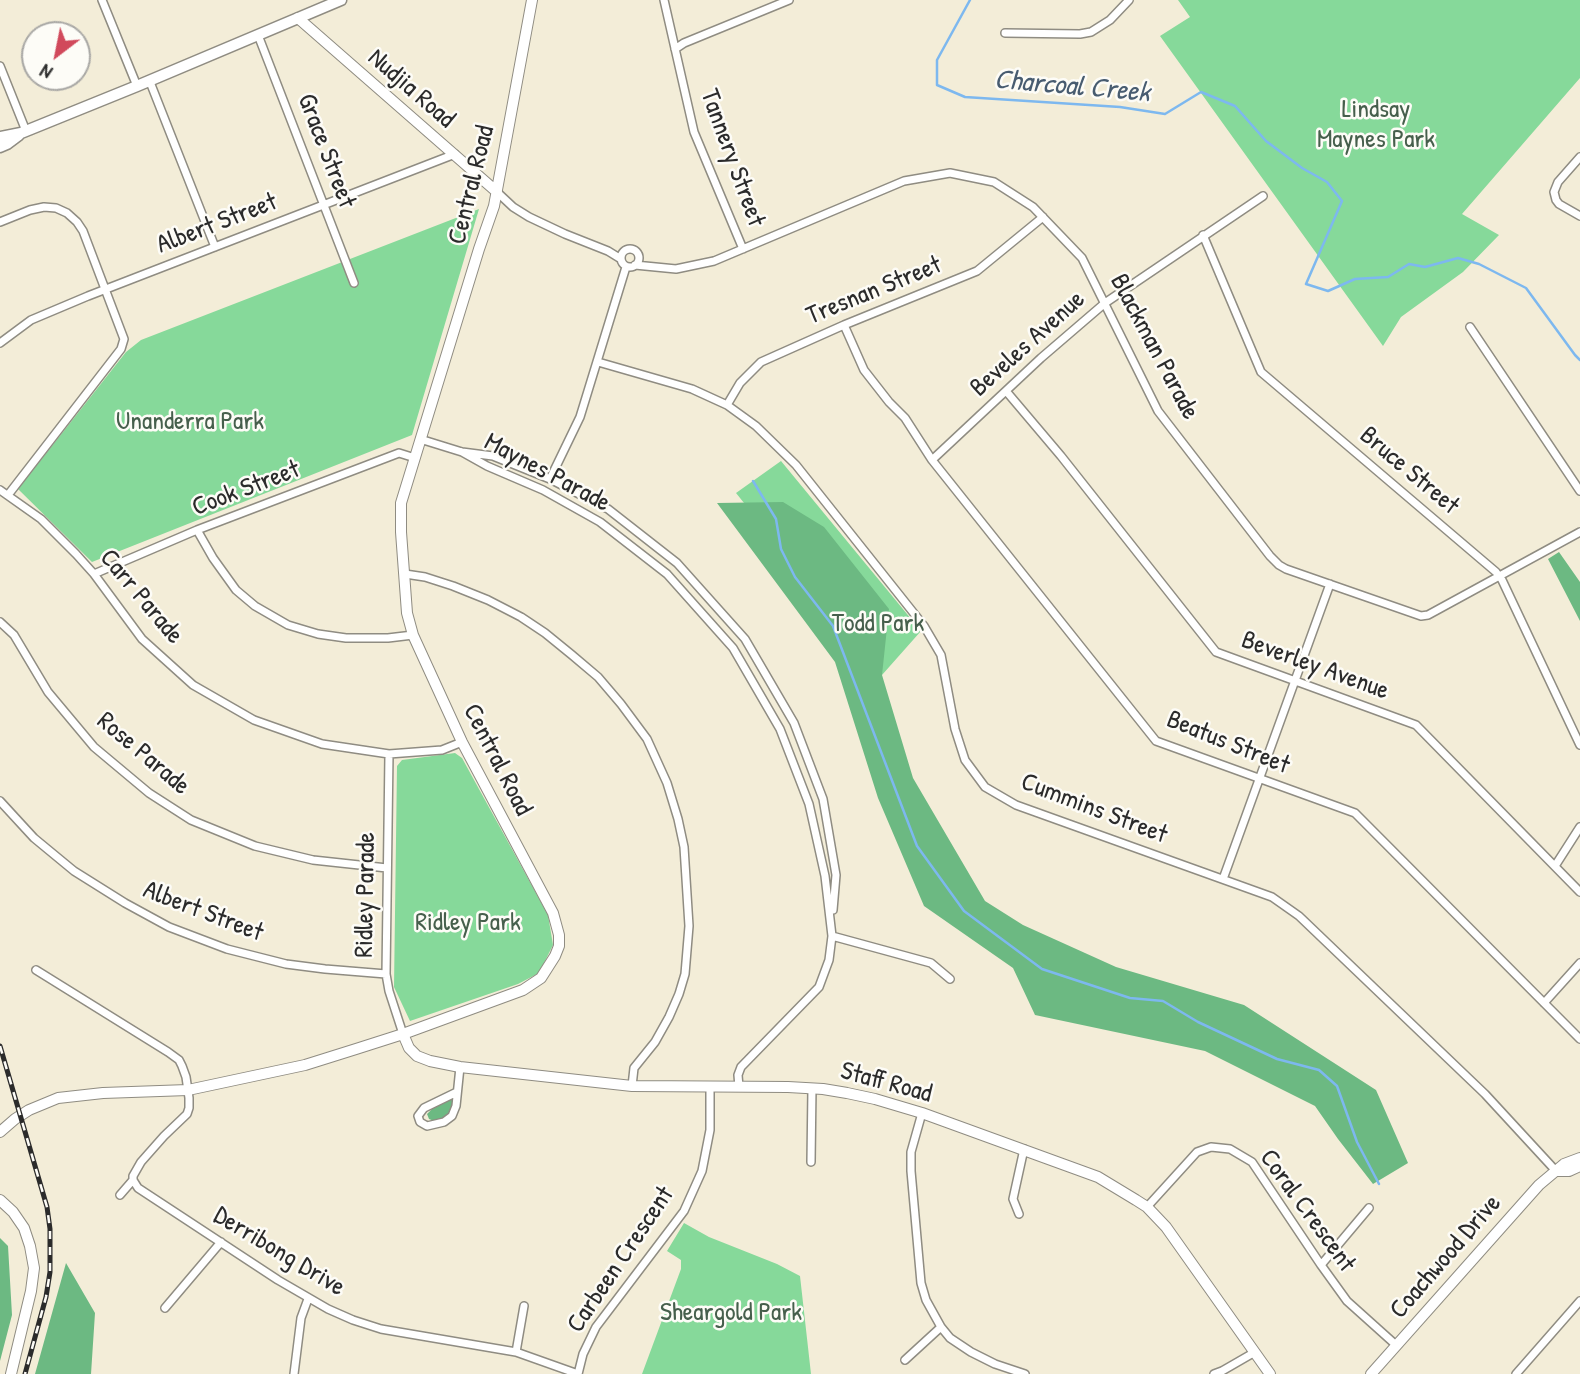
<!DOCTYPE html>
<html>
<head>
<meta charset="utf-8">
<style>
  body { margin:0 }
  #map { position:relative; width:1580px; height:1374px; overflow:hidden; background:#f3edd8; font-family:"Patrick Hand",sans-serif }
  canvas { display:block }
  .north { position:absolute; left:21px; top:21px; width:70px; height:70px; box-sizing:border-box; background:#fdfcf7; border:2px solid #a9a8a5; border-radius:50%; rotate:212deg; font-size:19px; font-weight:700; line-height:28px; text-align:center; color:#2b2b2b }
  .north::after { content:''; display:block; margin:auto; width:24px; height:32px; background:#d1495b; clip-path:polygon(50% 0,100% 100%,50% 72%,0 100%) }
</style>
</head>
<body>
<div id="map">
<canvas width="1580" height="1374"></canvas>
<div class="north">N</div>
</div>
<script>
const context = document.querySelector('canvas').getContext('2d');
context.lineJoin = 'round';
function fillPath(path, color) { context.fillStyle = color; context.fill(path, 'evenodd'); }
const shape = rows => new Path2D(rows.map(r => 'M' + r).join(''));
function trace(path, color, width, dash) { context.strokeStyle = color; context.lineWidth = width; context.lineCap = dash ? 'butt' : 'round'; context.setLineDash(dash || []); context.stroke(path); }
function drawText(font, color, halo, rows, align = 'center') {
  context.font = font + ' "Patrick Hand",sans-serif'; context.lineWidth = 5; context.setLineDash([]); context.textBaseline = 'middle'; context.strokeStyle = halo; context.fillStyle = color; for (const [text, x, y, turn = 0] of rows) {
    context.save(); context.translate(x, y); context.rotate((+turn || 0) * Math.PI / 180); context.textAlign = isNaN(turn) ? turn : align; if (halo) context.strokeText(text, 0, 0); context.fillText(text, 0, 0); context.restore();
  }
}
fillPath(shape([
  [1178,0,1580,0,1580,78,1462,214,1499,235,1463,272,1401,317,1383,346,1160,36,1190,17],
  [479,209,412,435,92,562,18,489,126,352,141,340],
  [781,461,921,631,882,675,736,493],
  [455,753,462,758,548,915,553,945,539,973,518,984,410,1021,394,987,397,766,402,760],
  [684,1223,709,1237,777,1264,800,1276,811,1374,642,1374,681,1269,681,1260,667,1251]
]), '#86d99a');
fillPath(shape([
  [783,502,824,527,889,609,882,675,913,778,985,901,1023,925,1116,967,1244,1005,1376,1090,1408,1163,1373,1184,1338,1139,1315,1106,1205,1051,1035,1015,1013,968,924,906,878,798,835,662,717,503],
  [1559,552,1580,582,1580,621,1548,559],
  [454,1098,453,1107,446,1117,434,1121,429,1119,427,1114,433,1108],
  [0,1238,8,1246,12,1315,0,1361],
  [66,1263,95,1313,91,1374,35,1374]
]), '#6cb982');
trace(shape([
  [970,0,937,60,937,85,965,97,1120,107,1165,114,1201,92,1235,106,1266,141,1302,168,1327,182,1342,201,1306,284,1328,291,1355,279,1388,277,1409,264,1425,267,1458,258,1479,264,1526,288,1575,355,1580,360],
  [753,481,776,519,781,549,795,577,833,626,917,846,964,911,1042,969,1130,998,1163,1001,1198,1022,1277,1059,1319,1070,1337,1086,1357,1142,1379,1184]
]), '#7db8ef', 2.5);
const street = shape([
  [102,0,137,86],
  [664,0,694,132,743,249],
  [1005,33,1080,34,1091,32,1110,20,1129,0],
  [258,35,354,283],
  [675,49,684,43,789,0],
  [0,66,26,131],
  [150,82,215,247],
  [1580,157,1558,182,1554,192,1556,200,1559,204,1580,216],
  [497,192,513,207,529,217,565,234,608,251,621,259],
  [0,222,30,210,44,207,56,208,67,213,77,222,83,231,124,339,121,349,8,495],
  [1203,235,1261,372,1496,572,1502,580,1580,745],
  '621 258a9 9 0 1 1 18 0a9 9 0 1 1-18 0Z',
  [635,265,676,269,714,261,904,181,950,173,994,182,1033,207,1082,258,1158,411,1270,556,1279,565,1286,569,1421,616,1428,615,1580,532],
  [844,325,864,370,889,402,905,418,932,460,1156,741,1355,813,1580,1039],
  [1470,327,1580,491],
  [0,343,31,320,88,296,455,154],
  [598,362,692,389,727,405,756,426,796,465,924,626,941,655,955,729,965,760,985,787,1016,805,1272,897,1299,916,1485,1094,1556,1171],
  [1006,391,1061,456,1216,652,1416,725,1580,892],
  [727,405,740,383,761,362,844,325,977,271,1043,217],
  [420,439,462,452,493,456,550,479,608,509,677,563,745,639,794,723,823,799,836,875,833,910],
  [462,452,487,466,543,490,600,522,667,574,733,648,780,729,809,804,825,876,832,936,829,960,819,987,741,1067,738,1075,739,1087],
  [932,460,1041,358,1105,303,1263,196],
  [550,479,580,417,626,267],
  [0,490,41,519,76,554,94,574,142,639,193,685,254,720,322,744,389,754,442,750,462,742],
  [197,530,213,558,236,590,255,606,288,625,318,634,346,638,388,638,413,635],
  [94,574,197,530,399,453,415,458],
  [405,574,425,577,453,586,488,600,521,617,545,633,572,655,598,677,621,704,647,739,667,783,678,819,684,847,689,926,685,974,679,994,669,1017,655,1042,634,1068,632,1086],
  [0,622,14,635,48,692,94,747,149,793,191,820,255,846,313,860,387,868],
  [389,754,386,974,389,991,403,1034],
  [0,801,34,838,74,871,125,903,169,927,227,949,286,964,325,969,386,974],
  [1555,866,1580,827],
  [1223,879,1330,584],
  [832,936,931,963,950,979],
  [36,970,168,1052,179,1060,182,1066,186,1077,189,1098,189,1108,187,1114,164,1136,141,1162,133,1176,133,1180,120,1195],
  [1544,1003,1580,963],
  [457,1092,424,1108,418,1116,420,1122,427,1126,444,1122,452,1116,456,1106,460,1067],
  [922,1113,911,1152,911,1171,921,1283,926,1300,941,1327,950,1338,971,1352,995,1364,1025,1374],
  [811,1162,812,1088],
  [133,1180,138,1188,278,1280,328,1309,353,1320,381,1329,516,1352,578,1374],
  [1147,1207,1197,1152,1211,1147,1230,1149,1252,1162,1321,1265,1347,1301,1396,1345],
  [1019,1214,1013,1199,1024,1149],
  [1321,1265,1369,1208],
  [165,1308,221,1242],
  [516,1352,524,1306],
  [905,1360,941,1327],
  [294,1374,301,1318,308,1299],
  [578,1374,583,1354,596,1327,684,1211,702,1171,710,1130,710,1087],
  [1214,1374,1222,1371,1255,1352],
  [1516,1374,1580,1301]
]);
const secondary = shape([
  [298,18,497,192],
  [403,1034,409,1048,417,1056,430,1061,460,1067,632,1086,788,1087,823,1089,847,1093,875,1099,922,1113,1098,1177,1136,1200,1147,1207,1166,1227,1270,1374],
  [0,1132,15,1119,29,1110,58,1098,103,1093,188,1090,305,1065,356,1049,403,1034,523,990,541,978,555,956,559,946,559,935,553,913,462,742,413,635,407,613,401,532,401,503,479,249,494,206,532,0],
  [1556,1171,1569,1171,1580,1166],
  [0,1200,13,1212,24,1228,30,1246,34,1268,31,1291,11,1374],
  [1371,1374,1539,1185,1564,1164,1580,1158]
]);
const primary = shape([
  [0,137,21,133,137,86,341,0],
  [0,147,7,144,19,135]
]);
trace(street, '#8f8c82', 10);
trace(secondary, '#8f8c82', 12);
trace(primary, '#8f8c82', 13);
trace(street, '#fff', 7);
trace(secondary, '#fff', 10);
trace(primary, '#fff', 10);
const rail = shape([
  [0,1046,47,1207,50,1229,50,1272,46,1297,25,1374]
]);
trace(rail, '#2b2b2b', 5);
trace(rail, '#fdfcf7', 2.5, [8]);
drawText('26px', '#2b2b2b', '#fdfcf7', [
  ["Nudjia Road",411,89,41],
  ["Grace Street",326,151,69],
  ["Tannery Street",732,158,70],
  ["Central Road",472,185,-76],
  ["Albert Street",217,224,-21],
  ["Tresnan Street",874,291,-22],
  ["Beveles Avenue",1028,344,-42],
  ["Blackman Parade",1154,347,62],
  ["Bruce Street",1409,471,40],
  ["Maynes Parade",547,473,28],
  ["Cook Street",246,489,-21],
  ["Carr Parade",141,597,50],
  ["Beverley Avenue",1315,666,20],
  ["Beatus Street",1228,743,22],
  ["Rose Parade",143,754,40],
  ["Central Road",497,760,63],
  ["Cummins Street",1094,809,21],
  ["Ridley Parade",366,895,-89],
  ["Albert Street",203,912,21],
  ["Staff Road",886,1083,15],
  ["Coral Crescent",1307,1211,54],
  ["Derribong Drive",279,1252,31],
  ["Coachwood Drive",1446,1257,-49],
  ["Carbeen Crescent",621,1260,-56]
]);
drawText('26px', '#465f4c', '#fdfcf7', [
  ["Lindsay",1376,110],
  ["Maynes Park",1376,140],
  ["Unanderra Park",190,422],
  ["Todd Park",878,624],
  ["Ridley Park",468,923],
  ["Sheargold Park",731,1313]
]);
drawText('italic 28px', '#485c70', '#fdfcf7', [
  ["Charcoal Creek",1072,87,5]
]);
</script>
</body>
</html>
